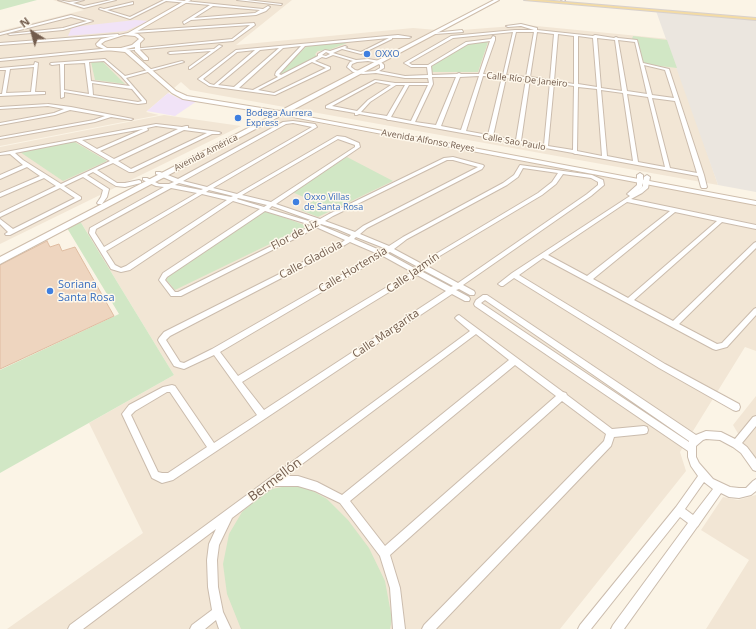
<!DOCTYPE html>
<html>
<head>
<meta charset="utf-8">
<style>
  body { margin:0 }
  #map { position:relative; width:756px; height:629px; overflow:hidden; background:#fbf4e6; font-family:"Open Sans",sans-serif }
  canvas { display:block }
  .north { position:absolute; left:12px; top:12px; width:40px; height:40px; -webkit-text-stroke:3px #fef8ec; paint-order:stroke; rotate:323deg; font-size:11px; font-weight:700; line-height:16px; text-align:center; color:#725c4d }
  .north::after { content:''; display:block; margin:auto; width:14px; height:18px; background:#725c4d; clip-path:polygon(50% 0,100% 100%,50% 72%,0 100%) }
</style>
</head>
<body>
<div id="map">
<canvas width="756" height="629"></canvas>
<div class="north">N</div>
</div>
<script>
const context = document.querySelector('canvas').getContext('2d');
context.lineJoin = 'round';
function fillPath(path, color) { context.fillStyle = color; context.fill(path, 'evenodd'); }
const shape = rows => new Path2D(rows.map(r => 'M' + r).join(''));
function trace(path, color, width, dash) { context.strokeStyle = color; context.lineWidth = width; context.lineCap = dash ? 'butt' : 'round'; context.setLineDash(dash || []); context.stroke(path); }
function drawText(font, color, halo, rows, align = 'center') {
  context.font = font + ' "Open Sans",sans-serif'; context.lineWidth = 3; context.setLineDash([]); context.textBaseline = 'middle'; context.strokeStyle = halo; context.fillStyle = color; for (const [text, x, y, turn = 0] of rows) {
    context.save(); context.translate(x, y); context.rotate((+turn || 0) * Math.PI / 180); context.textAlign = isNaN(turn) ? turn : align; if (halo) context.strokeText(text, 0, 0); context.fillText(text, 0, 0); context.restore();
  }
}
fillPath(shape([
  [53,0,292,0,236,45,413,28,449,31,526,25,669,39,718,185,190,90,181,82,146,112,159,115,0,146,0,31,84,10],
  [164,115,241,126,0,244,0,147],
  [285,117,756,205,756,351,745,347,680,452,686,471,560,629,7,629,143,533,89,423,174,375,80,221,273,119],
  [756,396,756,464,733,425],
  [756,495,756,629,706,629,749,560,701,530,723,497,738,500]
]), '#f2e6d5');
fillPath(shape([
  [656,11,756,19,756,192,718,185]
]), '#ebe6df');
fillPath(shape([
  [135,20,149,21,126,31,68,36,72,27],
  [168,93,178,98,197,101,175,116,147,111]
]), '#f1e3f7');
fillPath(shape([
  [0,0,37,0,0,10],
  [633,36,667,40,677,68,643,64,637,42,632,39],
  [352,41,329,50,318,51,315,54,317,56,305,63,281,74,280,72,308,45],
  [485,41,488,42,478,72,431,72,430,68,433,64,468,43],
  [102,61,125,84,95,80,91,62],
  [73,141,107,161,63,181,20,152],
  [347,157,393,181,318,217,301,210,313,201,292,192],
  [264,210,307,226,175,290,165,278],
  [80,221,174,375,0,473,0,370,119,314,67,228],
  [292,485,311,490,327,499,348,520,369,548,385,581,392,619,390,629,241,629,227,594,223,564,229,534,242,512,256,500,272,489]
]), '#d1e7c5');
const building = shape([
  [47,241,50,247,59,244,62,251,75,247,114,316,0,369,0,265,47,241]
]);
fillPath(building, '#eed5bf');
trace(building, '#dfbca1', 1);
const street = shape([
  [58,0,69,2,84,0,73,3,84,6,111,0,116,0,84,8,58,0],
  [164,0,175,0,263,9,268,6,270,7,266,11,256,15,191,20,184,24,183,22,210,5,166,1,130,19,99,9,100,8,104,9,133,2,133,4,107,10,130,17,164,0],
  [213,6,260,10,255,13,194,18,213,6],
  [237,0,247,0,282,4,281,5,237,0],
  [561,0,565,0,564,1,561,0],
  [71,15,93,21,63,30,10,35,8,34,63,28,87,21,71,17,0,35,0,33,71,15],
  [254,23,255,25,233,41,124,51,122,50,232,39,250,25,133,33,134,31,254,23],
  [521,24,537,28,537,30,593,36,595,35,614,38,616,37,618,38,637,40,643,63,669,69,704,175,707,187,706,188,702,188,701,187,698,176,577,154,575,154,573,153,390,120,388,120,386,119,359,114,357,115,355,115,355,113,326,108,326,106,375,80,395,83,429,83,428,78,405,78,376,73,363,74,353,72,347,67,350,62,353,61,333,55,326,58,322,57,315,61,330,67,330,69,275,95,209,86,198,79,236,50,398,35,411,37,409,38,392,38,392,39,361,54,342,49,333,53,356,60,368,59,380,61,384,65,384,68,379,71,405,76,428,75,427,67,411,67,404,63,451,36,515,30,534,30,521,26,508,27,506,26,521,24],
  [513,32,503,75,483,74,495,40,495,37,493,36,491,39,466,42,428,65,412,65,409,63,453,38,513,32],
  [516,32,534,32,526,77,506,75,516,32],
  [537,32,554,34,550,80,530,77,537,32],
  [558,34,574,36,574,84,554,81,558,34],
  [578,36,593,38,597,87,578,84,578,36],
  [389,38,361,52,345,48,347,47,345,46,330,51,325,50,318,54,318,56,281,75,279,74,305,46,389,38],
  [597,38,615,40,622,91,601,88,597,38],
  [618,40,635,42,647,94,627,91,618,40],
  [490,41,479,74,461,74,459,73,457,74,432,75,431,66,468,44,490,41],
  [301,46,276,72,275,75,278,77,253,90,239,88,283,48,301,46],
  [279,48,234,87,218,85,260,50,279,48],
  [255,50,214,85,210,84,203,79,237,52,255,50],
  [326,52,330,54,326,56,322,55,326,52],
  [368,61,378,63,380,65,380,68,375,71,363,72,355,70,351,67,352,64,357,62,368,61],
  [312,62,326,68,274,93,258,90,312,62],
  [644,65,665,70,674,98,652,95,644,65],
  [479,76,461,130,441,126,460,77,479,76],
  [483,76,502,77,488,135,466,131,483,76],
  [432,77,456,77,436,125,415,122,433,84,432,77],
  [506,78,526,79,516,140,493,136,506,78],
  [530,79,550,82,544,145,521,141,530,79],
  [376,82,391,85,368,100,357,111,332,106,376,82],
  [554,83,574,86,573,150,548,146,554,83],
  [396,85,405,85,387,116,361,112,370,102,396,85],
  [409,85,428,85,411,121,391,117,409,85],
  [578,87,597,89,602,156,577,151,578,87],
  [601,90,623,93,633,161,607,156,601,90],
  [627,94,648,97,665,167,638,162,627,94],
  [652,98,675,101,697,173,670,168,652,98],
  [462,30,463,32,435,34,433,33,462,30],
  [118,34,119,36,0,45,0,43,118,34],
  [219,45,222,46,190,69,189,69,189,67,211,51,170,54,168,53,170,52,214,49,219,45],
  [111,48,112,50,0,61,0,59,111,48],
  [105,59,125,76,182,61,184,62,126,78,146,101,146,103,138,104,64,92,64,97,61,98,60,64,52,65,50,64,51,63,105,59],
  [104,61,121,76,130,86,91,81,89,62,104,61],
  [85,63,89,94,64,90,64,64,85,63],
  [92,83,132,89,142,101,138,102,93,95,92,83],
  [35,62,38,63,35,92,45,92,45,94,0,96,0,94,2,94,6,70,0,70,0,68,34,65,35,62],
  [34,67,31,92,6,93,10,69,34,67],
  [48,104,71,107,133,119,131,120,111,117,95,122,0,139,0,137,94,120,105,116,70,110,55,115,0,125,0,123,54,113,64,109,48,106,0,109,0,107,48,104],
  [293,121,315,124,317,127,213,188,237,194,337,136,345,137,359,143,360,147,276,204,320,219,329,214,444,158,453,157,483,165,484,166,482,169,367,228,360,234,389,246,403,237,503,183,514,175,520,165,592,175,603,180,604,185,591,196,463,285,474,291,475,293,474,295,470,295,459,289,456,290,469,297,470,299,469,301,465,301,452,294,173,480,162,483,152,478,122,414,129,405,163,387,172,385,175,386,214,443,257,415,214,355,184,369,177,367,174,366,159,342,158,340,159,338,164,332,341,243,345,240,316,227,306,233,181,296,171,296,159,280,163,273,260,209,233,201,130,270,121,272,111,269,89,233,90,228,164,187,156,186,143,180,143,178,147,178,159,184,169,184,174,182,156,174,156,172,160,172,178,179,283,122,293,121],
  [293,123,312,127,207,187,183,181,286,124,293,123],
  [338,139,355,145,355,147,271,202,242,195,338,139],
  [447,160,453,160,478,167,363,226,355,232,325,221,333,216,447,160],
  [523,168,558,173,552,182,538,193,434,255,422,264,394,249,407,239,507,185,518,177,523,168],
  [563,174,591,178,598,182,598,185,587,194,458,283,427,266,438,257,542,195,556,184,563,174],
  [179,183,203,189,201,190,175,185,179,183],
  [171,188,197,193,104,247,95,233,96,229,171,188],
  [209,190,233,196,231,197,206,192,209,190],
  [202,194,227,200,126,266,121,268,115,265,106,251,202,194],
  [238,198,267,205,264,207,237,199,238,198],
  [272,206,316,222,315,223,269,209,272,206],
  [265,211,311,225,302,231,178,292,175,292,165,280,167,277,265,211],
  [321,224,337,229,351,235,349,237,320,225,321,224],
  [356,237,384,248,385,249,382,251,354,239,356,237],
  [350,242,378,254,212,349,184,363,180,362,166,340,170,336,345,245,350,242],
  [390,252,418,267,416,269,387,253,390,252],
  [383,256,412,272,238,376,220,352,383,256],
  [423,270,453,286,451,287,421,271,423,270],
  [417,275,446,291,264,410,242,382,417,275],
  [167,392,170,392,207,447,168,473,162,473,158,472,131,415,135,411,167,392],
  [156,124,182,127,186,126,188,126,188,128,219,132,221,133,219,134,212,134,133,172,129,172,113,163,97,170,117,183,125,183,139,180,141,181,141,183,125,187,116,186,93,172,87,175,109,189,107,197,102,204,98,204,97,203,101,197,103,190,83,177,64,186,81,197,81,199,10,235,6,235,5,234,8,232,0,224,0,219,13,229,75,198,60,188,0,217,0,213,56,186,44,178,0,197,0,193,40,176,27,167,0,179,0,175,23,165,10,154,0,155,0,153,156,124],
  [156,126,178,129,114,159,100,151,148,130,147,128,156,126],
  [143,129,97,149,82,140,143,129],
  [184,130,207,133,131,169,118,161,184,130],
  [76,141,110,161,61,184,23,160,15,153,76,141],
  [640,173,643,175,643,186,635,193,642,187,644,177,647,175,650,177,648,188,642,193,631,199,756,225,756,229,722,222,634,300,673,321,754,243,756,242,756,248,679,324,717,344,722,343,754,309,756,308,756,315,727,347,716,350,713,349,543,258,519,275,665,364,739,404,740,407,739,410,736,411,733,410,659,368,514,278,503,286,501,286,498,284,512,273,630,196,627,194,637,185,637,175,640,173],
  [627,202,670,211,587,276,548,255,627,202],
  [675,212,717,221,628,298,593,279,675,212],
  [483,295,487,295,696,435,706,431,721,432,735,439,753,417,756,416,756,426,742,443,747,447,756,459,756,471,753,470,741,453,733,447,720,440,706,439,703,440,696,446,696,457,699,463,713,479,730,487,739,488,746,488,753,481,756,479,756,491,751,495,739,498,729,497,721,493,700,523,698,526,697,527,624,629,611,629,613,625,688,523,680,517,591,629,578,629,580,625,676,507,698,476,691,466,688,457,688,451,475,306,474,304,476,300,483,295],
  [485,300,689,441,689,442,481,303,485,300],
  [704,482,713,489,693,515,685,509,704,482],
  [459,315,563,392,566,393,567,395,612,429,644,426,647,427,648,430,647,433,644,434,614,437,611,446,436,629,422,629,424,625,604,441,606,434,562,401,390,555,400,588,405,629,393,629,390,588,380,556,340,503,315,491,298,486,274,486,232,518,219,545,217,560,218,587,223,612,231,629,219,629,216,620,205,629,190,629,192,625,212,610,208,587,207,560,209,544,216,529,83,629,68,629,70,625,470,331,457,320,455,318,457,316,459,315],
  [476,334,509,360,342,495,317,482,298,476,286,476,476,334],
  [515,365,556,396,385,546,350,501,515,365]
]);
const secondary = shape([
  [186,0,191,0,134,33,138,34,144,39,140,43,140,50,148,58,148,60,144,60,135,51,135,47,126,49,129,50,176,91,187,96,280,111,494,0,499,0,287,113,756,201,756,205,282,115,0,264,0,257,275,114,183,99,172,93,125,52,106,50,97,46,96,44,101,39,128,33,186,0],
  [124,35,135,36,139,39,132,45,121,48,107,48,101,44,105,41,124,35]
]);
const primary = shape([
  [524,0,542,0,756,18,756,20,524,0]
]);
trace(street, '#cbbcad', 2);
trace(secondary, '#cebdab', 2);
trace(primary, '#d8d1cd', 2);
fillPath(street, '#fff');
fillPath(secondary, '#fff');
fillPath(primary, '#f4dba3');
for (const [x, y, r, color] of [
  [367,54,4,"#3f7fe0"],
  [238,118,4,"#3f7fe0"],
  [296,202,4,"#3f7fe0"],
  [50,291,4,"#3f7fe0"]
]) { const dot = new Path2D(); dot.arc(x, y, r, 0, 2 * Math.PI); context.fillStyle = color; context.fill(dot); trace(dot, '#fef8ec', 1.5); }
drawText('9px', '#366cbe', '#fef8ec', [
  ["OXXO",375,54],
  ["Bodega Aurrera",246,113],
  ["Express",246,123],
  ["Oxxo Villas",304,197],
  ["de Santa Rosa",304,207]
], 'left');
drawText('9px', '#725c4d', '#fef8ec', [
  ["Calle Río De Janeiro",527,80,6],
  ["Avenida Alfonso Reyes",428,141,10],
  ["Calle Sao Paulo",514,142,10],
  ["Avenida América",206,153,-27]
]);
drawText('11px', '#725c4d', '#fef8ec', [
  ["Flor de Liz",295,235,-28],
  ["Calle Gladiola",311,260,-28],
  ["Calle Hortensia",353,270,-31],
  ["Calle Jazmín",413,273,-35],
  ["Calle Margarita",386,334,-34]
]);
drawText('11px', '#366cbe', '#fef8ec', [
  ["Soriana",58,285],
  ["Santa Rosa",58,298]
], 'left');
drawText('13px', '#725c4d', '#fef8ec', [
  ["Bermellón",275,480,-37]
]);
</script>
</body>
</html>
